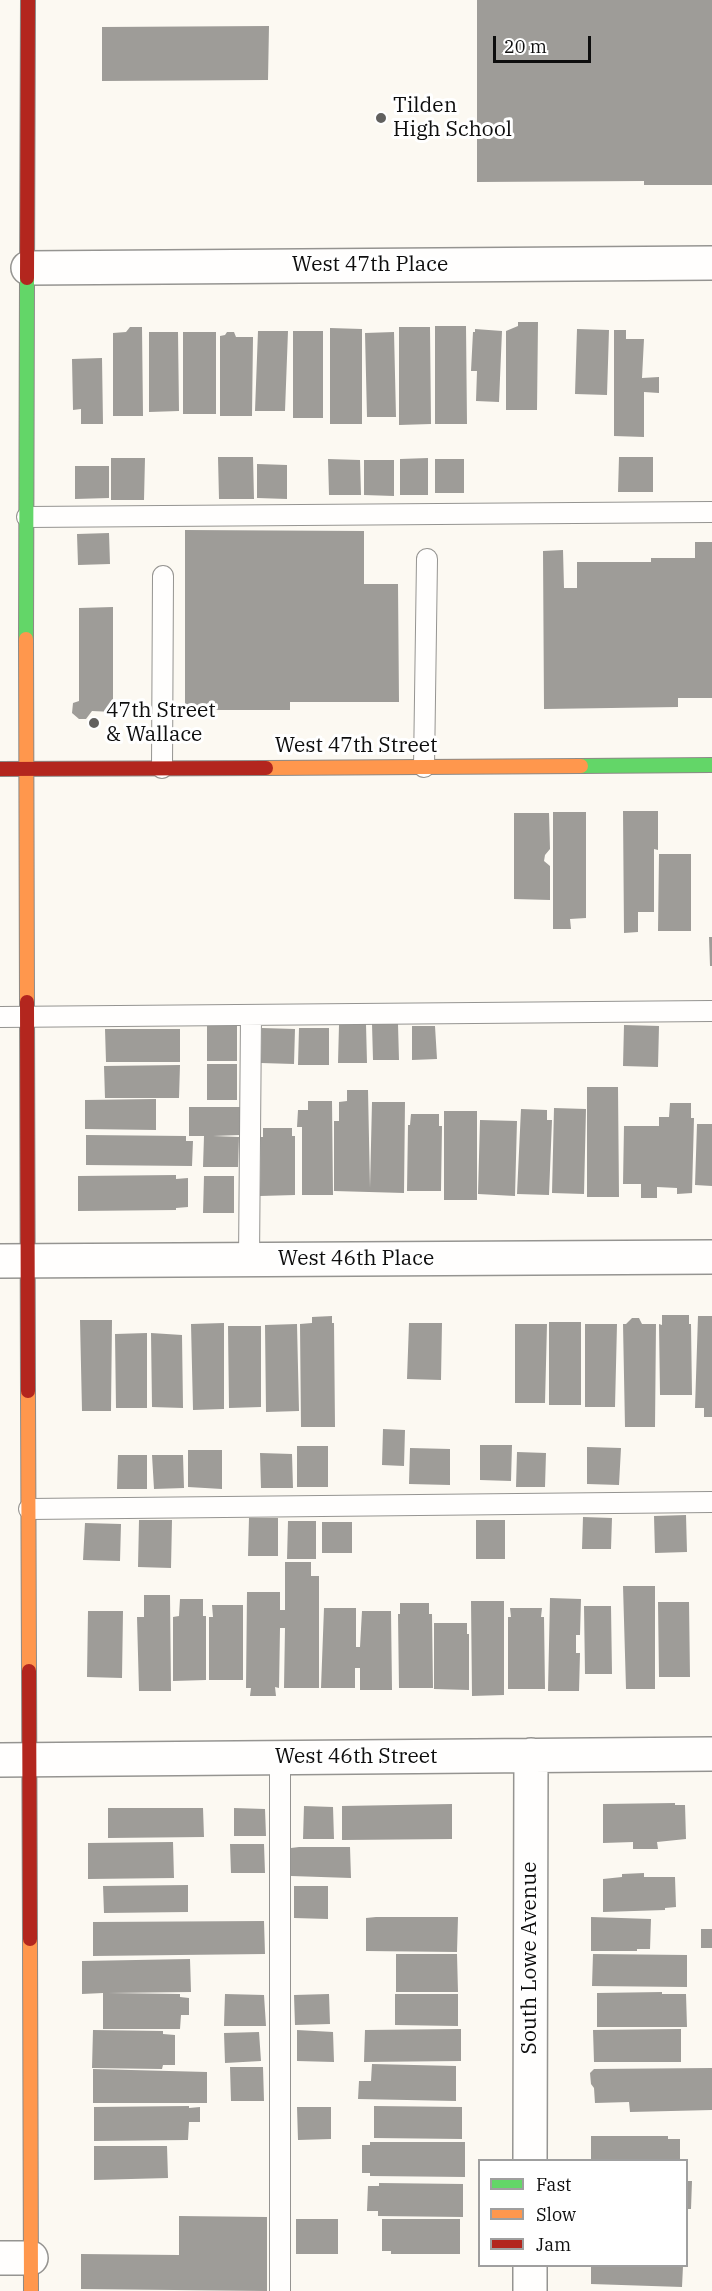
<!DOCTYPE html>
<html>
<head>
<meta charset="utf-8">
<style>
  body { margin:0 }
  #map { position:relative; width:712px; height:2291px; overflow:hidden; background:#fcf9f2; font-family:"IBM Plex Serif",serif }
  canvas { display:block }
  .legend { position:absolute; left:478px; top:2159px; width:210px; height:108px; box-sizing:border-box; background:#fff; border:2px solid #9f9f9f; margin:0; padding:8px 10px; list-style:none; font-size:18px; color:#0e0e0e }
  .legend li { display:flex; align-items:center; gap:12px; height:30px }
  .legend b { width:30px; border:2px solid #9f9f9f }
  .scale { position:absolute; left:493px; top:36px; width:98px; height:27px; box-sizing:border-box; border:3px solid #0e0e0e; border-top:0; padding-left:8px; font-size:18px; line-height:21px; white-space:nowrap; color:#0e0e0e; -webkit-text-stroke:4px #fff; paint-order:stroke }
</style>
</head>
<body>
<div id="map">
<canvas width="712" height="2291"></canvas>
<ul class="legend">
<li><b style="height:8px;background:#63d668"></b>Fast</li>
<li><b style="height:8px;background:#ff974d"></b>Slow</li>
<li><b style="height:8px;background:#b3261e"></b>Jam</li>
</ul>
<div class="scale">20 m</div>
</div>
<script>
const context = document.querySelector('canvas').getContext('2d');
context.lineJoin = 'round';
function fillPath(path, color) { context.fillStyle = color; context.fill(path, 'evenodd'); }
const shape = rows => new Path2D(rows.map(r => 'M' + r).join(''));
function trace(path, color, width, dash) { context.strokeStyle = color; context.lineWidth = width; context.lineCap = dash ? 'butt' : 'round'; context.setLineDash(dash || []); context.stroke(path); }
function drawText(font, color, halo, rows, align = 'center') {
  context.font = font + ' "IBM Plex Serif",serif'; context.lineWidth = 6; context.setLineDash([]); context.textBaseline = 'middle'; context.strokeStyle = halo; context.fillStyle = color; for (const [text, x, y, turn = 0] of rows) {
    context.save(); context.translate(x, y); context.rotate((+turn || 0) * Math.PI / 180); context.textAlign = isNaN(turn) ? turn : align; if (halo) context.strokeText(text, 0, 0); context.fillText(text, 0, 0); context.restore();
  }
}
fillPath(shape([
  [477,0,712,0,712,185,644,185,644,181,477,182],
  [269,26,268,80,102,81,102,27],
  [518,322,538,322,537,410,506,410,506,331,518,326],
  [435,326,466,326,467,424,435,424],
  [130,327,142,327,143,416,113,416,113,333,126,332],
  [399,327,430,327,431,424,399,425],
  [330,328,362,329,362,424,330,424],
  [475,329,502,331,499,402,476,401,477,371,471,371,473,332,475,332],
  [577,329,609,330,607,395,575,394],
  [614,330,626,330,626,339,644,339,642,378,659,377,659,393,644,392,644,437,614,436],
  [258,331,288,331,285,411,255,411],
  [293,331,323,331,323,418,293,418],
  [149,332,178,332,179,411,149,412],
  [183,332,216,332,216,414,183,414],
  [227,332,234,332,236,337,253,337,252,416,220,416,220,336,225,335],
  [394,332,396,417,367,417,365,333],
  [102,358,103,424,81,424,81,409,73,410,72,359],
  [218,457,253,457,254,499,219,499],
  [619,457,653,457,653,492,618,492],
  [111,458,145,458,144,500,111,500],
  [428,458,428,495,400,495,400,459],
  [328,459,360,460,361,495,329,495],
  [435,459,464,459,464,493,435,493],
  [364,460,394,460,394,496,364,495],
  [257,464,287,465,287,499,257,498],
  [75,466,109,466,109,498,75,499],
  [185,530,364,531,364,584,398,584,399,702,290,702,290,710,185,710],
  [109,533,110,564,78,565,77,534],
  [695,542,712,542,712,698,678,698,678,707,544,709,543,551,563,550,564,588,577,588,577,562,651,562,651,558,695,558],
  [113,607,113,712,92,711,86,719,79,719,72,713,73,703,79,701,79,608],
  [623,811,658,811,658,850,654,849,654,912,638,912,638,932,624,933],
  [553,812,586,812,586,918,570,919,571,929,553,929],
  [514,813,549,813,550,849,545,855,544,861,550,866,550,900,514,899],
  [659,854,691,854,691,931,658,931],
  [709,937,712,937,712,966,710,966],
  [207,1024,237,1024,237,1061,207,1061],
  [366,1024,367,1063,338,1063,339,1025],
  [372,1024,398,1024,399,1060,373,1060],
  [624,1025,659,1026,658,1067,623,1066],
  [412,1026,435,1026,437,1059,412,1060],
  [262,1028,295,1029,294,1064,261,1063],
  [299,1028,329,1028,329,1065,298,1065],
  [105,1029,180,1029,180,1062,106,1062],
  [207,1064,237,1064,237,1100,207,1100],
  [180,1065,179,1098,105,1098,104,1066],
  [587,1087,618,1087,619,1197,587,1197],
  [347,1090,368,1090,370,1188,372,1102,405,1102,404,1193,334,1191,334,1121,339,1121,339,1102,347,1101],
  [156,1099,156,1130,85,1129,85,1100],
  [308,1101,332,1101,333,1195,302,1195,302,1127,297,1127,298,1110,308,1110],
  [670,1103,691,1103,691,1118,694,1118,692,1193,677,1194,677,1188,657,1187,657,1198,641,1198,641,1184,623,1184,624,1126,659,1126,659,1117,669,1117],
  [189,1107,240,1107,240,1135,213,1136,239,1137,238,1167,203,1167,204,1136,189,1136],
  [554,1108,586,1109,584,1194,552,1193],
  [521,1109,547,1110,547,1120,552,1120,549,1195,517,1194],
  [444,1111,477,1111,477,1200,444,1200],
  [411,1114,439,1114,439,1126,442,1126,441,1191,407,1191,408,1125,410,1125],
  [480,1120,517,1121,515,1196,478,1194],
  [697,1124,712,1124,712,1186,695,1185],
  [263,1128,292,1128,292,1136,295,1136,295,1195,260,1196,261,1137,263,1137],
  [86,1135,186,1136,186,1141,193,1141,192,1166,86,1165],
  [176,1175,176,1179,188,1178,188,1207,176,1208,176,1210,78,1211,78,1176],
  [204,1176,234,1176,234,1213,203,1213],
  [662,1315,689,1315,689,1324,691,1324,692,1395,660,1395,659,1324,662,1325],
  [332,1316,332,1323,334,1323,335,1427,301,1427,300,1324,312,1323,312,1317],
  [698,1316,712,1316,712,1417,704,1417,704,1408,695,1408],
  [632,1318,639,1318,642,1324,656,1324,655,1427,625,1427,623,1324,626,1324],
  [80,1320,112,1320,111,1411,82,1411],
  [549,1322,581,1322,581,1405,549,1405],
  [224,1323,224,1409,193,1410,191,1324],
  [409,1323,442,1323,441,1380,407,1379],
  [297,1324,299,1411,266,1412,265,1325],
  [515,1324,547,1324,545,1403,515,1403],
  [585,1324,617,1324,615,1407,585,1407],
  [228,1326,261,1326,261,1407,229,1408],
  [147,1333,147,1408,116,1408,115,1334],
  [151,1333,182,1335,183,1408,152,1407],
  [383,1429,405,1430,404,1466,382,1465],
  [480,1445,512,1445,511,1481,480,1480],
  [297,1446,328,1446,328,1487,297,1487],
  [587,1447,621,1448,619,1485,587,1484],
  [410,1448,450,1449,450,1485,409,1484],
  [188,1450,222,1450,222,1489,188,1487],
  [517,1452,546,1453,545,1487,516,1487],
  [260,1453,292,1454,293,1488,261,1488],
  [118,1455,147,1455,147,1489,117,1489],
  [152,1455,183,1455,184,1488,154,1489],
  [686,1515,687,1552,655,1553,654,1516],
  [583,1517,612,1518,611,1549,582,1549],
  [249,1518,278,1518,278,1556,248,1556],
  [139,1520,172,1520,171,1568,138,1567],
  [476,1520,505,1520,505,1559,476,1559],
  [288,1521,316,1521,316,1559,287,1559],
  [322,1522,352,1522,352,1553,322,1553],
  [85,1523,121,1524,120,1561,83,1560],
  [285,1562,311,1562,311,1576,319,1576,319,1688,284,1688,285,1628,280,1628,279,1688,275,1687,276,1696,250,1696,251,1688,246,1688,247,1592,280,1592,280,1610,285,1610],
  [623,1586,655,1586,655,1689,626,1689],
  [144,1595,170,1595,171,1691,139,1691,137,1617,144,1617],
  [550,1598,581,1599,580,1635,576,1635,576,1653,580,1653,579,1691,548,1691],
  [180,1599,203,1599,203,1616,206,1616,206,1680,173,1681,173,1617,179,1616],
  [471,1601,504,1601,504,1695,472,1696],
  [658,1602,689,1602,690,1677,659,1677],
  [400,1603,429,1603,429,1614,432,1614,433,1688,399,1688,398,1614,400,1614],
  [212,1605,243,1605,243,1680,209,1680,209,1617,213,1617],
  [584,1606,611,1606,612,1674,585,1674],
  [324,1608,356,1608,356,1647,360,1647,362,1611,391,1611,392,1690,360,1690,360,1668,355,1668,355,1688,321,1688],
  [510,1608,542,1608,541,1617,544,1617,545,1689,508,1689,508,1617,511,1617],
  [88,1611,123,1611,122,1678,87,1677],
  [434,1623,467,1623,467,1634,469,1634,469,1690,434,1689],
  [675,1803,675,1805,685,1805,686,1839,657,1842,658,1849,633,1849,633,1842,603,1843,603,1804],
  [452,1804,452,1839,342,1840,342,1806],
  [304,1806,333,1807,334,1839,303,1839],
  [108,1808,203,1808,204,1837,108,1838],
  [234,1808,265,1809,266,1836,234,1836],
  [173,1842,174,1878,88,1879,88,1843],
  [230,1844,264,1844,265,1873,231,1873],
  [299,1847,350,1847,351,1878,291,1876,291,1848],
  [644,1873,644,1877,675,1877,676,1907,665,1908,665,1910,603,1912,603,1879,622,1877,622,1874],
  [188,1885,188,1912,104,1913,103,1886],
  [294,1886,328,1886,328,1919,294,1918],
  [376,1917,458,1917,457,1952,366,1951,366,1918],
  [591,1917,651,1919,650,1949,637,1949,637,1951,591,1951],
  [264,1921,265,1954,93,1956,93,1922],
  [701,1929,712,1929,712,1948,701,1948],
  [396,1954,457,1954,458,1992,396,1992],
  [593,1954,687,1955,687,1987,592,1986],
  [190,1959,191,1992,108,1993,180,1994,180,1997,189,1998,189,2015,181,2015,180,2029,103,2029,103,1993,82,1994,82,1961],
  [662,1992,662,1994,686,1994,687,2027,597,2027,597,1993],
  [225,1994,264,1995,266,2026,224,2026],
  [329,1994,330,2024,295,2025,294,1995],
  [395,1994,458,1994,458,2026,395,2025],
  [461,2029,461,2061,364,2062,365,2030],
  [681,2029,681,2062,594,2062,593,2030],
  [93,2030,163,2031,163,2034,175,2035,175,2065,163,2065,162,2069,92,2068],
  [297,2030,333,2032,334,2062,297,2061],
  [259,2032,261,2061,225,2063,224,2033],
  [372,2064,456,2066,456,2101,358,2099,359,2081,371,2081],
  [230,2067,263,2067,264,2101,231,2101],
  [712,2068,712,2110,630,2112,629,2102,595,2103,594,2088,591,2084,590,2073,594,2069],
  [93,2069,207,2072,207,2103,93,2103],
  [189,2106,189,2108,200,2107,200,2122,189,2122,188,2140,94,2141,94,2107],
  [374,2106,462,2107,462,2139,374,2138],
  [297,2107,331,2107,331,2139,298,2140],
  [591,2136,668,2136,668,2139,680,2139,680,2160,591,2160],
  [370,2142,465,2142,465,2177,370,2176,370,2173,362,2173,362,2145,370,2145],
  [94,2146,167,2146,168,2178,94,2180],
  [687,2181,692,2181,691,2209,687,2209],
  [379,2183,463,2184,463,2217,378,2216,378,2211,367,2211,368,2186,379,2186],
  [179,2216,267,2217,267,2291,81,2289,81,2254,179,2255],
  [296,2219,338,2219,338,2254,296,2254],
  [382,2219,460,2219,460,2254,391,2254,391,2251,382,2251],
  [591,2266,683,2266,682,2287,591,2284]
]), '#9e9c98');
const lane = shape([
  [27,517,712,512],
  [424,767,427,559],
  [162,768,163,576],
  [0,1017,712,1011],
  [249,1260,251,1015],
  [29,1509,712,1502],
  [280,1757,280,2291]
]);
const street = shape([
  [28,268,712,263],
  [0,1261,712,1257],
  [0,1760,712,1754],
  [530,2160,531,1755],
  [0,2258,31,2258],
  [530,2291,530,2266]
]);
const fast = shape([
  [26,639,27,278],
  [581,766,712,765]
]);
const slow = shape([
  [26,639,27,1002],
  [266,768,581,766],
  [28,1391,29,1671],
  [30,1939,31,2291]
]);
const jam = shape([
  [27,278,28,0],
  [0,769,266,768],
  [27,1002,28,1391],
  [29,1671,30,1939]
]);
trace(lane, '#959491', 22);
trace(street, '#959491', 36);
trace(fast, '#8c8a87', 16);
trace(slow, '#8c8a87', 16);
trace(jam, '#8c8a87', 16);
trace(lane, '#fffefd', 20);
trace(street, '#fffefd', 33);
trace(fast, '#63d668', 14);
trace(slow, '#ff974d', 14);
trace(jam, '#b3261e', 14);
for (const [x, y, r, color] of [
  [381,118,6,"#61605e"],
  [94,723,6,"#61605e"]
]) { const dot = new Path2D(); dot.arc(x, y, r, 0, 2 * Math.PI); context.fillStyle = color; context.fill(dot); trace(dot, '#fff', 2); }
drawText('21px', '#0e0e0e', '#fff', [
  ["Tilden",393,106],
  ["High School",393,130],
  ["47th Street",106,711],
  ["& Wallace",106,735]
], 'left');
drawText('21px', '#0e0e0e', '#fff', [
  ["West 47th Place",370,265],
  ["West 47th Street",356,746],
  ["West 46th Place",356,1259],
  ["West 46th Street",356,1757],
  ["South Lowe Avenue",530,1958,-90]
]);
</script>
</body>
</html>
